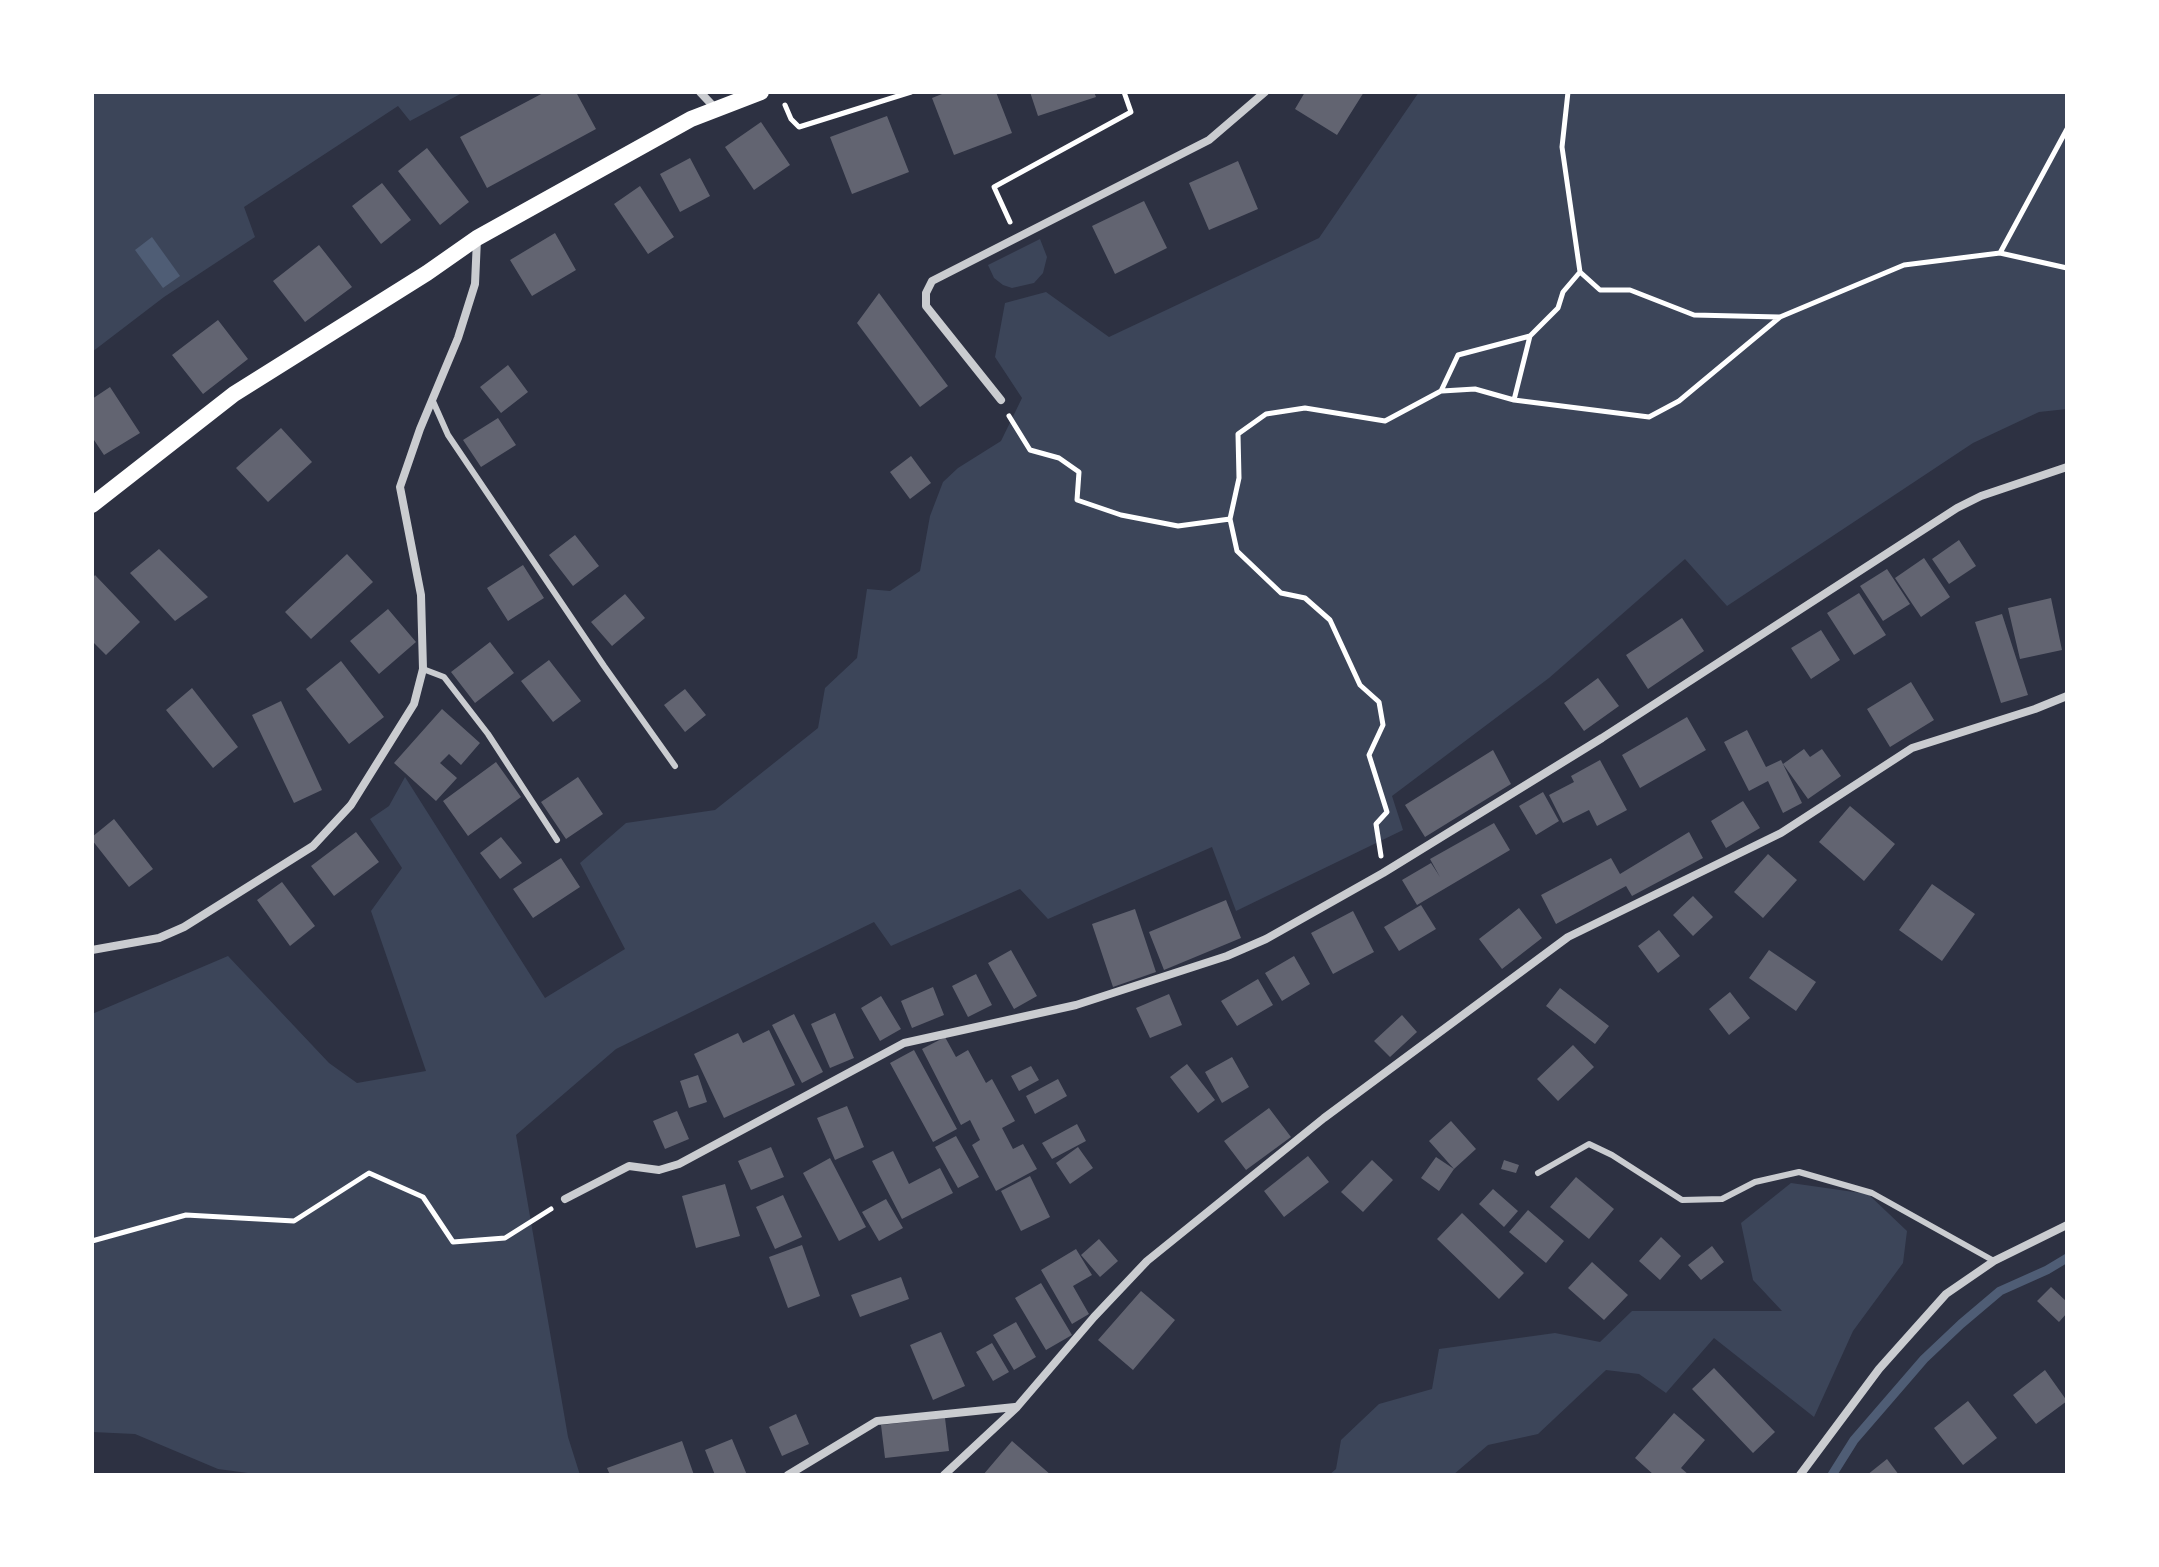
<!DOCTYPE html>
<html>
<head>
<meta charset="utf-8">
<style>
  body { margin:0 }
  #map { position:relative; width:2159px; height:1567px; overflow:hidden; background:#2d3142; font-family:"Sofia Sans Condensed",sans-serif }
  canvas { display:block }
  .frame { position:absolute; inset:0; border:94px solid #fff; pointer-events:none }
</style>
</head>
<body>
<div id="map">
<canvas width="2159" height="1567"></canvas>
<div class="frame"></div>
</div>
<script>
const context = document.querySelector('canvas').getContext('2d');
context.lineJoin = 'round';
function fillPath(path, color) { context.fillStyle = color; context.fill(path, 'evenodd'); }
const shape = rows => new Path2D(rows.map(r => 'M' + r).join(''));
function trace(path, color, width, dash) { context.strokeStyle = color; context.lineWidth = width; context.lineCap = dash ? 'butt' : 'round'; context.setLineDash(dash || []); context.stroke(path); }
fillPath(shape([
  [92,92,464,92,410,121,398,106,244,207,255,237,164,297,92,352],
  [1419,92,2067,92,2067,409,2039,412,1973,443,1727,606,1685,559,1549,678,1392,796,1403,830,1236,911,1212,847,1048,919,1020,889,891,946,874,922,616,1049,516,1135,568,1437,580,1475,263,1475,218,1469,135,1434,92,1432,92,1014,228,956,329,1063,357,1083,426,1071,371,911,402,868,370,819,389,806,405,777,545,998,625,949,580,863,626,823,715,810,818,728,825,688,857,658,867,589,890,591,920,571,930,516,943,482,958,468,1001,441,1022,398,995,357,1005,303,1046,292,1109,337,1319,238],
  [1040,239,1047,257,1043,273,1034,283,1012,288,1003,285,994,278,988,265],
  [1791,1183,1868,1194,1907,1231,1903,1263,1853,1331,1814,1417,1714,1338,1666,1393,1639,1374,1606,1370,1538,1434,1488,1445,1453,1475,1329,1475,1336,1469,1341,1440,1379,1404,1432,1389,1439,1349,1555,1333,1600,1342,1632,1311,1782,1311,1753,1280,1741,1223]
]), '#3c4559');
fillPath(shape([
  [152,237,180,276,163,288,135,250]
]), '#4f5d75');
trace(shape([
  [1832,1475,1854,1440,1924,1359,1961,1324,2000,1291,2047,1270,2067,1258]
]), '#4f5d75', 9);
fillPath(shape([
  [545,92,576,92,596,129,487,188,460,137],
  [947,92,996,92,1012,133,954,155,932,98],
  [1030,92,1094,92,1096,97,1038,116],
  [1305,92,1364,92,1337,135,1295,109],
  [887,116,909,172,852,194,830,137],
  [761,122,790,165,754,190,725,147],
  [427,148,469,202,440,225,398,171],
  [690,158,710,196,680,212,660,174],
  [1238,161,1258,209,1209,230,1189,183],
  [382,183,411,220,381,244,352,206],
  [640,186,674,237,648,254,614,204],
  [1144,201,1167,248,1115,274,1092,226],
  [555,233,576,270,532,296,510,260],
  [319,245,352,287,305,322,273,281],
  [879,293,948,386,920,407,857,323],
  [218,320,248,359,203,394,172,355],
  [508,365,528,392,501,413,480,387],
  [110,387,140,433,104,455,92,437,92,399],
  [498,418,516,445,481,467,463,440],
  [281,428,312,462,268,502,236,468],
  [911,456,931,483,910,499,890,472],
  [575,535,599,566,573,586,549,555],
  [1959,540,1976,566,1949,584,1932,559],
  [159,549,208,597,175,621,130,573],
  [347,554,373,582,311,639,285,612],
  [1924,558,1950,597,1921,617,1895,578],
  [523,565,544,598,508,621,487,588],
  [1887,569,1910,604,1883,621,1860,586],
  [95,575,140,622,106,655,92,641,92,579],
  [1859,593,1886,635,1854,655,1827,613],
  [625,594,645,618,612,646,591,622],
  [2051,598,2062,650,2020,659,2008,608],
  [388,609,416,642,379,674,350,641],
  [2002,614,2028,695,2001,703,1975,622],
  [1682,618,1704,651,1648,689,1626,655],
  [1821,630,1840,660,1811,679,1791,648],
  [490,642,514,673,475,703,451,672],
  [549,660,581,701,553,722,521,681],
  [341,661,384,717,349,744,306,689],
  [1598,678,1619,706,1584,731,1564,703],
  [1911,682,1934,720,1890,747,1867,709],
  [192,688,238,747,213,768,166,710],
  [685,689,706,715,685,732,664,705],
  [281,701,322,790,294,803,252,715],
  [442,709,480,743,461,765,449,754,440,763,457,778,436,801,394,763],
  [1687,717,1706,750,1640,788,1622,755],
  [1747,730,1766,767,1781,760,1802,803,1783,813,1768,781,1749,791,1724,742],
  [1804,749,1810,757,1822,749,1841,776,1808,799,1783,764],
  [1493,750,1511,784,1425,837,1405,805],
  [1600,760,1627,810,1597,826,1589,810,1563,823,1549,795,1574,782,1571,776],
  [496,762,521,797,468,836,443,801],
  [578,777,603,814,566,839,541,802],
  [1543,792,1559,821,1536,835,1519,806],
  [1743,801,1760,828,1726,848,1711,821],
  [1850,806,1895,844,1864,881,1819,842],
  [114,819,153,869,129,887,92,840,92,837],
  [1494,823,1510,850,1417,905,1402,880,1431,863,1440,877,1430,859],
  [356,832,379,862,334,896,311,866],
  [1689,832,1703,858,1632,896,1626,886,1556,924,1541,895,1611,858,1620,874],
  [501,837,522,863,500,879,480,853],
  [1768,854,1797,880,1763,918,1734,892],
  [561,858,580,887,533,918,513,889],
  [282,882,315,926,290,946,257,900],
  [1932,884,1975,914,1942,961,1899,930],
  [1693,896,1713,917,1693,936,1673,915],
  [1226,900,1241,938,1164,970,1149,932],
  [1421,905,1436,929,1399,951,1384,927],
  [1519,908,1542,938,1502,969,1479,939],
  [1135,909,1156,972,1113,987,1092,924],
  [1353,911,1374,952,1333,974,1311,933],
  [1659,930,1680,956,1658,973,1638,946],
  [1011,950,1037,996,1014,1009,988,963],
  [1769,950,1816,982,1796,1011,1749,978],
  [1294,956,1310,984,1282,1001,1265,973],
  [976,974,992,1005,968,1017,952,986],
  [1258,979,1273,1005,1237,1026,1221,1001],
  [933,987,944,1015,912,1028,901,1001],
  [1560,988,1609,1026,1595,1044,1546,1006],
  [1730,992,1750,1018,1729,1035,1709,1009],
  [1169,994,1182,1025,1150,1038,1136,1008],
  [881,996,901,1029,880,1041,861,1008],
  [835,1013,854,1058,830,1068,811,1024],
  [794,1014,823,1072,802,1083,772,1025],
  [1402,1015,1417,1032,1390,1057,1374,1041],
  [769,1030,795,1085,724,1118,694,1054,738,1033,743,1043],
  [945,1037,956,1057,968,1050,986,1083,992,1079,1015,1121,1002,1128,1013,1149,1023,1144,1037,1169,996,1191,972,1145,980,1140,970,1120,961,1125,922,1049],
  [1573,1045,1594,1067,1558,1101,1537,1079],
  [914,1050,957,1129,933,1142,890,1063],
  [1232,1057,1249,1087,1222,1103,1205,1072],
  [1187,1064,1215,1100,1198,1113,1170,1077],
  [1031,1066,1039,1080,1019,1091,1011,1076],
  [698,1075,707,1102,689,1108,680,1081],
  [1058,1079,1067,1096,1035,1114,1026,1096],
  [847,1106,864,1147,835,1160,817,1118],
  [1269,1108,1291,1137,1246,1170,1224,1141],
  [677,1111,689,1139,665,1149,653,1121],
  [1451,1121,1476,1149,1454,1169,1429,1141],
  [1077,1124,1086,1141,1052,1159,1042,1143],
  [956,1136,979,1177,958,1188,935,1147],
  [771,1147,784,1177,751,1190,738,1161],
  [1078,1147,1093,1168,1070,1184,1056,1163],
  [893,1151,909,1184,940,1168,953,1193,902,1219,872,1161],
  [1308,1156,1329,1182,1284,1217,1264,1191],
  [1436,1157,1454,1169,1439,1191,1421,1178],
  [830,1158,866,1227,839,1241,803,1173],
  [1372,1160,1393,1180,1363,1212,1341,1192],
  [1504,1160,1519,1165,1516,1173,1501,1169],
  [1030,1176,1050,1217,1021,1231,1001,1191],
  [1576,1177,1614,1209,1589,1239,1550,1207],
  [725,1184,740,1236,696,1248,682,1196],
  [1493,1189,1518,1211,1504,1227,1479,1204],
  [783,1195,802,1237,775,1249,756,1207],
  [886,1199,903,1228,879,1241,862,1212],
  [1528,1210,1564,1241,1546,1263,1509,1232],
  [1462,1213,1524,1273,1499,1299,1437,1239],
  [1661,1237,1681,1256,1660,1280,1639,1261],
  [1099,1239,1118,1261,1100,1277,1081,1255],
  [802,1245,820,1296,788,1308,769,1257],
  [1712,1246,1724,1262,1701,1280,1688,1265],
  [1076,1249,1092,1275,1073,1286,1089,1314,1072,1324,1041,1270],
  [1592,1262,1628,1295,1604,1320,1568,1288],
  [901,1277,909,1299,860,1317,851,1295],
  [1041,1283,1072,1335,1046,1350,1015,1298],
  [2051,1287,2067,1302,2067,1313,2059,1322,2037,1301],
  [1141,1291,1175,1320,1133,1370,1098,1340],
  [1016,1322,1036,1357,1014,1370,993,1335],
  [941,1332,965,1386,933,1400,910,1345],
  [992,1343,1009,1372,993,1381,976,1352],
  [1714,1368,1775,1432,1753,1453,1692,1389],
  [2045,1370,2067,1401,2036,1424,2013,1395],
  [1968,1401,1997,1438,1963,1465,1934,1428],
  [1674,1413,1705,1440,1681,1468,1689,1475,1654,1475,1635,1458],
  [796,1414,809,1444,782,1456,769,1427],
  [945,1418,949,1451,885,1458,881,1425],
  [732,1439,747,1475,715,1475,705,1450],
  [682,1441,694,1475,610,1475,607,1468],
  [1012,1441,1051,1475,983,1475],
  [1887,1459,1899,1475,1867,1475]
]), '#626471');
trace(shape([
  [785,105,791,119,799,127,911,92],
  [1010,222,994,187,1131,112,1124,92],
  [2000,253,2067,129],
  [1580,272,1600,290,1630,290,1694,315,1779,317],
  [1442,391,1475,389,1514,400,1649,417,1679,401,1780,317,1904,265,2000,253,2067,268],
  [1514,400,1530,336],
  [1009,416,1030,450,1059,458,1079,472,1077,500,1121,515,1178,526,1230,519,1239,478,1238,434,1266,414,1305,408,1385,421,1441,391,1458,355,1530,336,1558,308,1563,292,1580,272,1562,147,1568,92],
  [1230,519,1237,551,1281,593,1305,598,1330,620,1360,685,1379,702,1383,725,1369,755,1387,812,1376,824,1381,856],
  [92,1241,186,1215,294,1221,369,1173,423,1197,453,1242,505,1238,551,1209]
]), '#fff', 5);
trace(shape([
  [432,399,448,435,604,666,675,766],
  [423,669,444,677,488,734,557,840],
  [1538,1173,1589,1144,1612,1155,1682,1200,1722,1199,1755,1182,1799,1172,1872,1193,1994,1261]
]), '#caccd0', 6);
trace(shape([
  [700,92,715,108],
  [1001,400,926,306,926,293,932,281,1209,140,1265,92],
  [92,950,159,938,184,927,313,846,351,805,414,704,423,669,421,595,400,487,420,429,458,338,475,284,477,239],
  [565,1199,629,1166,659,1170,679,1164,904,1043,1076,1005,1227,956,1266,939,1383,873,1602,738,1957,508,1981,496,2067,467],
  [788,1475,877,1421,1015,1407],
  [944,1475,1017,1407,1094,1317,1147,1261,1324,1118,1568,937,1781,833,1912,748,2035,709,2067,696],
  [1800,1475,1879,1369,1946,1294,1994,1261,2067,1225]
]), '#caccd0', 8);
trace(shape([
  [92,505,234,394,427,273,477,238,691,119,761,92]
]), '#fff', 16);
</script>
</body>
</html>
